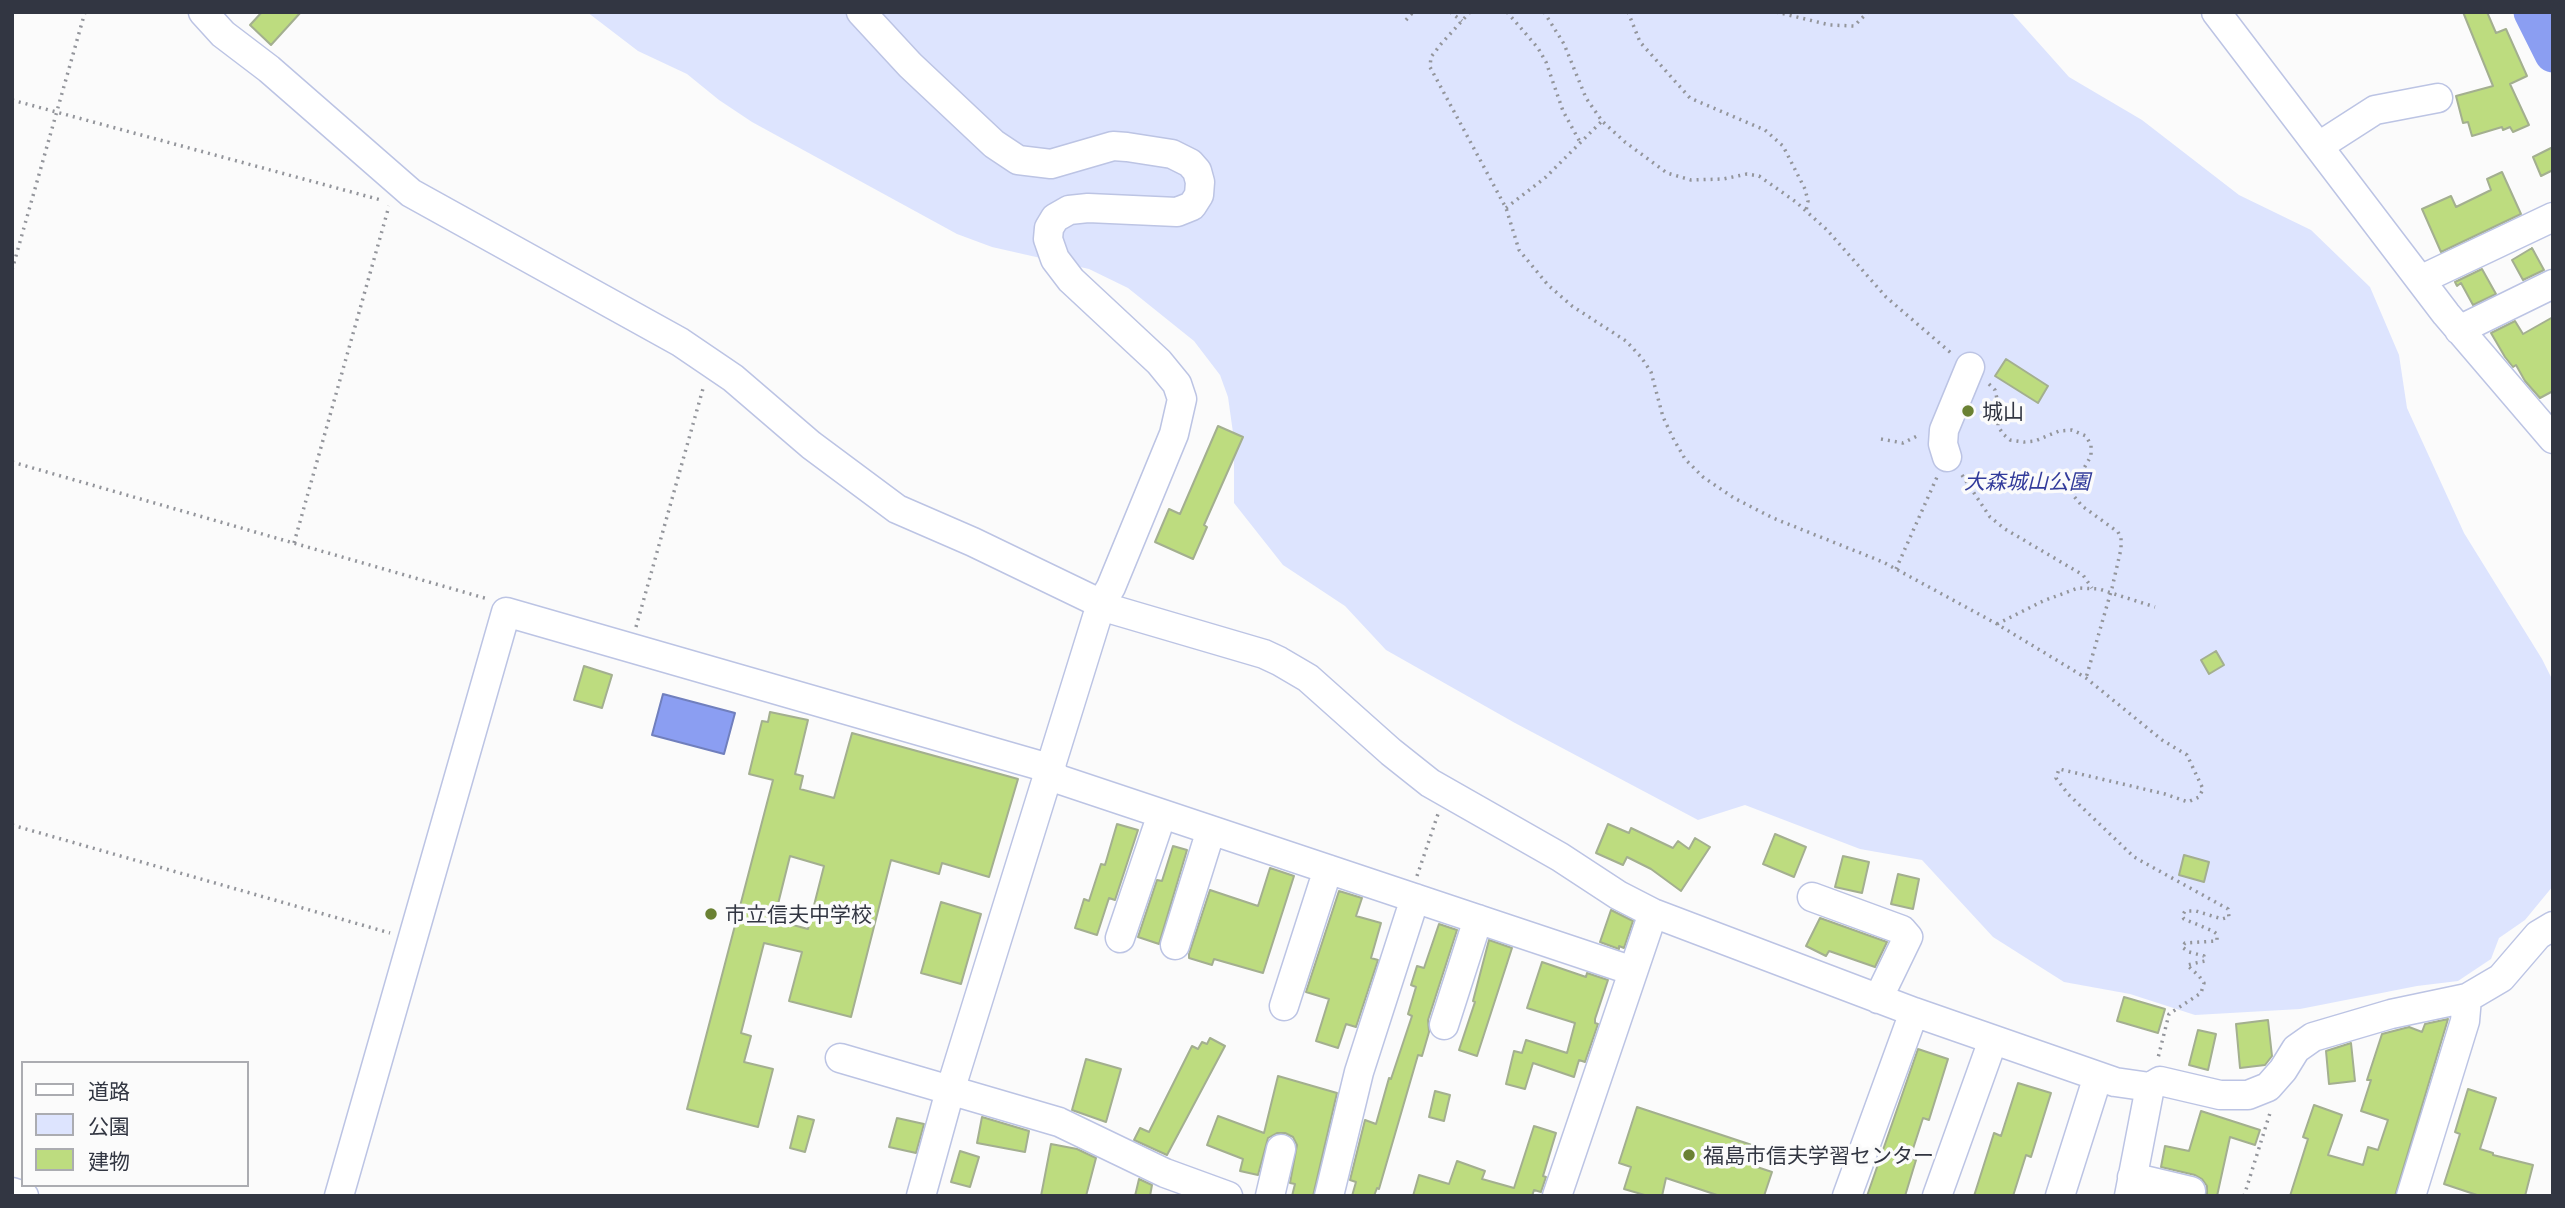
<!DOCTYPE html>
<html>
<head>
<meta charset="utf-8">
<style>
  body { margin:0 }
  #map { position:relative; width:2565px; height:1208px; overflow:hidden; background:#fbfbfb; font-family:Georgia,"Noto Sans JP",serif }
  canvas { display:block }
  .frame { position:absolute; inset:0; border:14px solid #323642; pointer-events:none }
  .legend { position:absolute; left:21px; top:1061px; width:228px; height:126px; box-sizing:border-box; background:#fbfbfb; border:2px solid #abacb1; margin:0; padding:9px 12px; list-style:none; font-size:21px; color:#323642 }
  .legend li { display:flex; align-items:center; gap:14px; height:35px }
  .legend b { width:35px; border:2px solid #abacb1 }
</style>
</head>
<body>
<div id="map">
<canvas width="2565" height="1208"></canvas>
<div class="frame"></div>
<ul class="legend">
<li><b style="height:9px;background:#fff"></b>道路</li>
<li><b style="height:19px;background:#dde4fe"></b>公園</li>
<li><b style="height:19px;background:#bddc7f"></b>建物</li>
</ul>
</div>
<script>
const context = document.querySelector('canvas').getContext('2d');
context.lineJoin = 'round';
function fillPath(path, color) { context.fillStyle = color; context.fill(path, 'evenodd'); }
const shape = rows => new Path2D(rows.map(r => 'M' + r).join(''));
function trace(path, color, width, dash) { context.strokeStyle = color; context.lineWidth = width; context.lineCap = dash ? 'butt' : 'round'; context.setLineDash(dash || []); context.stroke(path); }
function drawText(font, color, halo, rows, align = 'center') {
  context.font = font + ' Georgia,"Noto Sans JP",serif'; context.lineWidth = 7; context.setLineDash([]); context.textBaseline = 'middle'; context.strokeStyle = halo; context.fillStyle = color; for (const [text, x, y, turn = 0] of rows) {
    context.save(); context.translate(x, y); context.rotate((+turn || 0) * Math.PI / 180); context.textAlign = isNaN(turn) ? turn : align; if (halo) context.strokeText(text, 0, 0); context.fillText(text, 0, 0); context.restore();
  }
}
fillPath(shape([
  [587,12,2011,12,2069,77,2142,120,2239,195,2311,230,2370,287,2399,355,2407,408,2464,533,2542,659,2553,681,2553,886,2525,920,2499,938,2491,959,2458,981,2417,986,2300,1009,2195,1015,2130,994,2064,982,1993,937,1922,860,1860,849,1745,805,1698,820,1515,723,1386,650,1345,606,1283,565,1234,503,1234,440,1228,397,1220,375,1194,341,1128,288,1089,269,992,247,957,234,752,122,719,100,687,74,638,51]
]), '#dde4fe');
const water = shape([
  [663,694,735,713,724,754,652,735,663,694]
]);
fillPath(water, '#8b9ef2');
trace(water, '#707fbd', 2);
trace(shape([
  [2532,12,2553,54]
]), '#8b9ef2', 37);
const building = shape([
  [262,12,301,12,271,45,250,25,262,12],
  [2463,12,2487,12,2496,33,2506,29,2527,76,2510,84,2529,125,2513,132,2510,127,2503,130,2502,127,2472,136,2468,122,2463,123,2456,96,2493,86,2463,12],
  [2553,147,2553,170,2541,176,2533,157,2553,147],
  [2502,172,2521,214,2441,252,2422,209,2451,196,2456,207,2491,190,2487,179,2502,172],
  [2532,248,2544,270,2523,280,2512,260,2532,248],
  [2482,269,2496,294,2473,305,2461,283,2457,286,2455,282,2482,269],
  [2553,317,2553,391,2540,398,2525,381,2516,365,2513,367,2505,357,2491,333,2515,321,2523,334,2553,317],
  [2006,359,2048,386,2038,403,1995,376,2006,359],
  [1218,426,1243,437,1204,525,1207,527,1193,559,1155,542,1169,509,1180,514,1218,426],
  [2216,651,2224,665,2209,674,2201,660,2216,651],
  [584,666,612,675,602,708,574,700,584,666],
  [770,712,808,720,795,774,803,776,800,789,834,798,852,733,1018,779,989,877,942,863,939,874,891,860,851,1017,789,1001,802,952,764,943,741,1033,751,1036,744,1062,773,1069,758,1127,687,1109,773,780,749,774,762,721,768,722,770,712],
  [790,856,824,866,808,929,774,920,790,856],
  [1117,824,1138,830,1115,900,1109,898,1097,935,1075,928,1084,899,1089,901,1101,864,1105,865,1117,824],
  [1608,824,1629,833,1631,828,1673,848,1678,841,1689,849,1695,838,1710,847,1681,891,1651,869,1627,857,1623,865,1596,853,1608,824],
  [1775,834,1806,847,1794,877,1763,864,1775,834],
  [1173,846,1187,850,1159,944,1138,937,1157,880,1162,881,1173,846],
  [2184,855,2209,862,2204,882,2179,875,2184,855],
  [1843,856,1869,862,1862,893,1835,887,1843,856],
  [1270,868,1294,876,1263,973,1214,959,1212,965,1189,958,1189,954,1210,890,1258,906,1270,868],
  [1898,874,1919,879,1913,909,1891,904,1898,874],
  [1339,891,1362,898,1356,916,1381,923,1371,958,1378,960,1356,1027,1346,1024,1338,1048,1316,1041,1329,999,1306,992,1339,891],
  [941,902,981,914,961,984,921,973,941,902],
  [1611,910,1633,921,1624,948,1619,946,1619,949,1600,942,1611,910],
  [1820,918,1887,942,1875,967,1829,951,1826,956,1806,946,1820,918],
  [1439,924,1457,930,1428,1020,1429,1032,1422,1056,1418,1055,1379,1189,1377,1188,1374,1196,1352,1196,1356,1182,1350,1180,1365,1120,1376,1124,1389,1078,1391,1079,1412,1016,1408,1014,1416,987,1411,985,1417,966,1424,968,1439,924],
  [1489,940,1512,948,1477,1056,1459,1050,1475,1002,1473,1001,1489,940],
  [1542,962,1586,977,1587,973,1608,980,1595,1019,1595,1023,1598,1024,1585,1062,1579,1060,1574,1077,1533,1063,1525,1089,1506,1084,1514,1051,1522,1053,1526,1040,1567,1053,1575,1023,1527,1008,1542,962],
  [2124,997,2165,1009,2158,1033,2117,1021,2124,997],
  [2448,1019,2395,1196,2290,1196,2308,1139,2303,1137,2314,1105,2342,1115,2328,1155,2363,1165,2368,1147,2378,1150,2388,1120,2361,1111,2371,1080,2367,1080,2382,1034,2409,1027,2422,1032,2425,1024,2448,1019],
  [2268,1020,2272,1056,2265,1065,2240,1068,2236,1024,2268,1020],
  [2198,1030,2216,1034,2208,1070,2189,1065,2198,1030],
  [1210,1038,1225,1046,1167,1155,1134,1140,1140,1128,1149,1132,1192,1046,1198,1049,1202,1042,1207,1044,1210,1038],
  [2351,1043,2355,1081,2329,1084,2326,1051,2351,1043],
  [1918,1049,1948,1059,1929,1120,1923,1118,1910,1158,1916,1160,1905,1196,1867,1196,1918,1049],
  [1086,1059,1121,1069,1106,1122,1072,1110,1086,1059],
  [1278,1076,1337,1093,1313,1196,1292,1196,1295,1184,1290,1183,1297,1145,1293,1137,1285,1133,1277,1133,1268,1138,1258,1175,1240,1171,1243,1159,1207,1145,1218,1116,1264,1133,1278,1076],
  [2018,1083,2051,1093,2031,1157,2026,1155,2013,1196,1974,1196,1994,1133,2001,1136,2018,1083],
  [2468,1089,2496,1098,2480,1149,2493,1153,2493,1155,2533,1165,2525,1196,2480,1196,2444,1184,2460,1134,2455,1132,2468,1089],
  [1435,1091,1450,1095,1444,1121,1429,1117,1435,1091],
  [1637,1107,1758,1147,1754,1166,1772,1172,1764,1196,1720,1196,1666,1178,1662,1196,1648,1196,1624,1189,1631,1167,1619,1163,1637,1107],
  [2201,1111,2260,1130,2255,1145,2230,1137,2217,1196,2207,1196,2207,1186,2202,1179,2195,1175,2161,1167,2165,1146,2189,1151,2201,1111],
  [798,1116,814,1120,805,1152,790,1148,798,1116],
  [982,1117,1029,1131,1025,1152,977,1143,982,1117],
  [897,1118,924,1124,916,1153,889,1147,897,1118],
  [1534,1126,1556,1133,1543,1176,1546,1177,1541,1192,1534,1190,1532,1196,1413,1196,1419,1175,1449,1184,1457,1161,1485,1171,1482,1179,1514,1188,1534,1126],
  [1051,1144,1077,1149,1096,1158,1086,1196,1041,1196,1051,1144],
  [960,1151,979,1157,970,1187,951,1182,960,1151],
  [1139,1179,1152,1185,1150,1196,1135,1196,1139,1179]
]);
fillPath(building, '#bddc7f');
trace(building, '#a3af8f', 2);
const minor = shape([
  [203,12,223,34,269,69,411,193,680,342,733,378,811,445,897,509,973,542,1114,610,1264,654,1279,661,1308,678,1391,752,1430,783,1560,857,1618,895,1653,913,1914,1012,2115,1082,2150,1087,2160,1081,2220,1095,2248,1095,2268,1087,2283,1070,2296,1049,2313,1037,2391,1014,2467,998,2501,978,2538,935,2553,926],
  [861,12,910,65,994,144,1018,160,1051,164,1113,146,1127,147,1172,154,1190,163,1197,171,1200,182,1199,195,1192,206,1177,212,1088,208,1069,210,1055,218,1049,228,1048,239,1055,259,1071,280,1159,362,1177,384,1182,399,1174,434,1111,587,1101,604,950,1091,921,1196],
  [2216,12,2446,314,2553,439],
  [2319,146,2375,110,2438,98],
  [2420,280,2553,217],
  [2459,330,2553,284],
  [1947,457,1943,444,1944,430,1970,367],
  [1049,776,1633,971],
  [1812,897,1902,930,1908,937,1878,999],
  [1120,938,1162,814],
  [1175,945,1211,830],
  [1284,1006,1328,869],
  [1444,1025,1478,919],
  [840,1058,1059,1122,1165,1173,1228,1196],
  [2132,1177,2191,1191],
  [12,1192,24,1196],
  [339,1196,506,612,1052,769],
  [1270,1196,1281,1149],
  [1329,1196,1359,1072,1415,898],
  [1557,1196,1653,913],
  [1847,1196,1914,1012],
  [1937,1196,1993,1040],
  [2060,1196,2098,1076],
  [2129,1196,2150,1087],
  [2411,1196,2465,1021,2467,998]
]);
trace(minor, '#bcc4e4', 31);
trace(shape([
  [1450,12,1462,21],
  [1470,12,1441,44,1431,57,1430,67,1506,208,1519,250,1548,285,1572,306,1626,341,1641,357,1651,372,1663,417,1673,438,1685,459,1703,477,1734,498,1773,518,1883,562,1997,624,2086,678,2162,740,2187,755,2203,789,2199,797,2188,802,2165,794,2059,769,2056,778,2068,794,2134,857,2228,909,2229,917,2222,919,2196,911,2185,911,2182,916,2184,919,2213,931,2217,934,2217,941,2185,943,2182,947,2189,952,2204,956,2205,961,2187,965,2199,976,2204,983,2201,993,2169,1014,2158,1058],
  [1507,12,1538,48,1546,62,1563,111,1580,142],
  [1544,12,1564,44,1586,98,1602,121,1625,142,1667,173,1691,180,1723,179,1747,174,1759,176,1796,202,1827,230,1886,297,1951,353],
  [1628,12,1640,42,1690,98,1765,130,1783,146,1805,189,1808,201,1806,211],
  [1776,12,1830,25,1854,26,1868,12],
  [1406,20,1413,12],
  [12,100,381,200],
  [1506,208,1546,177,1602,121],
  [12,270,85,12],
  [1989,384,1995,390,1998,403,1998,426,2003,434,2010,440,2024,442,2035,441,2059,431,2072,430,2086,436,2091,445,2091,456,2080,475,2073,495,2082,506,2118,532,2121,538,2121,549,2112,588,2086,678],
  [1881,439,1903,443,1919,435],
  [12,462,488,599],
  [1962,475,1990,517,2005,529,2083,575,2092,588],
  [294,543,389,206],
  [1896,569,1937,477],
  [1997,624,2043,601,2078,588,2099,589,2155,607],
  [636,627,704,385],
  [12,825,390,933],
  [1417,876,1438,814],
  [2244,1196,2270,1113]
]), '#93959b', 3.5, [2, 5]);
trace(minor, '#fff', 28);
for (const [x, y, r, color] of [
  [1968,411,7,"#6a8133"],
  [711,914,7,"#6a8133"],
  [1689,1155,7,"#6a8133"]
]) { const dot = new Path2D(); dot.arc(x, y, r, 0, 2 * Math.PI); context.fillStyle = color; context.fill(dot); trace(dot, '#fbfbfb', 2.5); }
drawText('21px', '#323642', '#fbfbfb', [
  ["城山",1982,411],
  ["市立信夫中学校",725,914],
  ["福島市信夫学習センター",1703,1155]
], 'left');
drawText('italic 21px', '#323b9b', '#fbfbfb', [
  ["大森城山公園",2027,481]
]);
</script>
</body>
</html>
